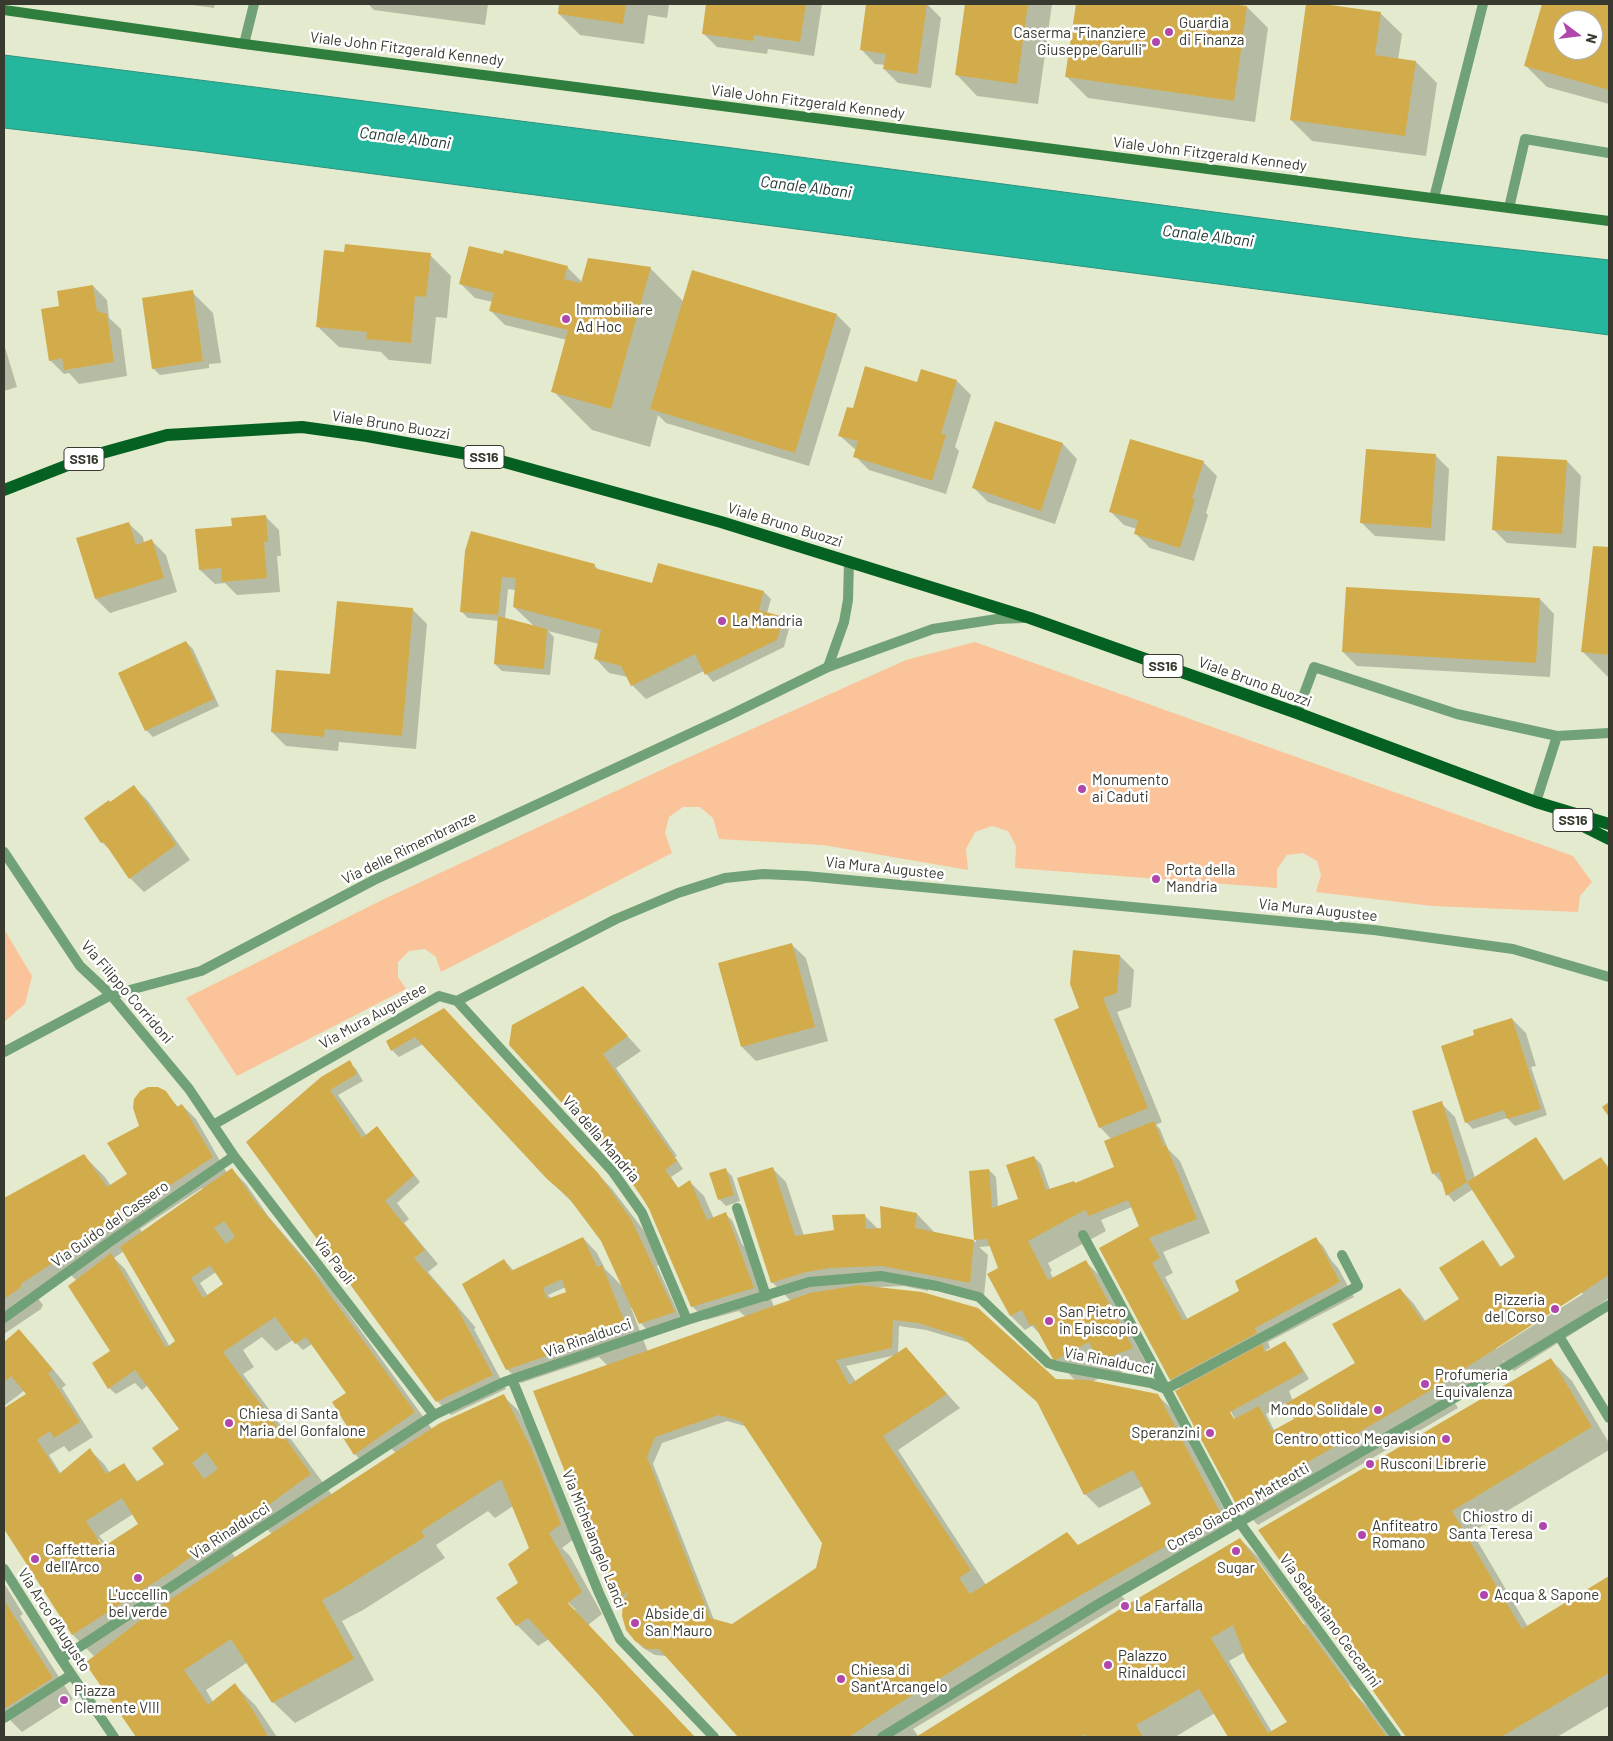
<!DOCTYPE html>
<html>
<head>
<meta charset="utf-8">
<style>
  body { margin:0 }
  #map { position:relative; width:1613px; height:1741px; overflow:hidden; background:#e4eace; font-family:Barlow,sans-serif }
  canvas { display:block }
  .frame { position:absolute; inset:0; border:5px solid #383a2f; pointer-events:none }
  .north { position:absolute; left:1553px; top:10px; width:50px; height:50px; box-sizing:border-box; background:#fff; border:1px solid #afb0ac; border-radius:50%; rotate:105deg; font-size:14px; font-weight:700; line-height:20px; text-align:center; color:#383a2f }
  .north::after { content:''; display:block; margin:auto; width:18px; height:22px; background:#b047aa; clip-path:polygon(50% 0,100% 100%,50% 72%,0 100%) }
</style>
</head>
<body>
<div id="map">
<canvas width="1613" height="1741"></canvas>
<div class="frame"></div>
<div class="north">N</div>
</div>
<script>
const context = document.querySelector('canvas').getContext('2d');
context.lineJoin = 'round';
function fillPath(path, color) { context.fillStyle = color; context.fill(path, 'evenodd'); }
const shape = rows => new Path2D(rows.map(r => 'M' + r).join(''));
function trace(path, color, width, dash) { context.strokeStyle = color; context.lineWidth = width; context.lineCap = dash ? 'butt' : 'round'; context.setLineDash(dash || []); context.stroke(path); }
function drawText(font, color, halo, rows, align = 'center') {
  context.font = font + ' Barlow,sans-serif'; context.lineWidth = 5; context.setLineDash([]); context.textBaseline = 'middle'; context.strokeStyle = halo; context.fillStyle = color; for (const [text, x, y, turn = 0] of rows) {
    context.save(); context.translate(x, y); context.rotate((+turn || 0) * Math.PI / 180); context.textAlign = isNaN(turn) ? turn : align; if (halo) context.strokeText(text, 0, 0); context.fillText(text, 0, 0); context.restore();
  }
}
fillPath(shape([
  [975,642,1573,856,1592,882,1580,896,1578,912,1432,906,1316,892,1321,875,1317,861,1303,853,1287,855,1277,869,1277,888,1015,868,1016,846,1008,831,992,826,975,832,966,849,968,870,823,845,719,839,713,818,700,807,683,807,669,817,665,833,672,853,441,972,436,957,425,949,409,951,398,962,398,977,406,989,237,1076,186,998,384,899,674,764,906,660],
  [4,929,32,976,25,1004,4,1022]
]), '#fac39a');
const water = shape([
  [4,55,732,148,1410,238,1609,260,1609,335,198,151,4,128,4,55]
]);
fillPath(water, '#24b79d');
trace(water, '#2a927c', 1);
fillPath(shape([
  [185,4,215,4,214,8],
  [368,4,488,4,485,25,374,10],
  [560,4,669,4,667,18,648,15,644,44,580,35,559,14],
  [707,4,822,4,814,56,768,49,767,54,717,47,703,33],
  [867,4,927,4,941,18,931,88,898,83,884,69,885,65,875,64,861,49],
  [966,4,1052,4,1038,104,977,96,956,74],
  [1077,4,1222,4,1247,7,1268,28,1255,122,1088,98,1067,77],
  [1307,4,1380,13,1402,34,1398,60,1416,62,1437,83,1426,156,1312,141,1291,120],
  [1543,4,1609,4,1609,104,1547,87,1526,66],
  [1563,20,1593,20,1593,50,1563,50],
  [345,253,430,255,451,276,447,318,436,317,431,364,389,360,381,352,339,347,317,326],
  [567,267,583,283,650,268,684,302,837,315,851,329,809,466,666,423,658,415,650,447,592,430,553,391,567,340,505,325,491,311,493,302,475,298,461,284],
  [93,286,107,300,109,318,121,329,127,376,79,384,69,373,64,374,50,360,61,307],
  [192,292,213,313,221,363,209,364,209,368,160,375,153,368],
  [4,344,17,387,4,391],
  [957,381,971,395,955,447,959,451,946,494,869,470,855,456,856,450,839,435,854,410],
  [995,422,1063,444,1077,459,1055,524,988,502,974,488],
  [1435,455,1449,469,1445,541,1375,536,1361,522],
  [1567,461,1581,476,1576,548,1507,543,1493,529],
  [1203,462,1217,476,1206,513,1208,515,1194,561,1150,548,1136,534,1137,529,1124,525,1110,511],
  [265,516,279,530,281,556,277,556,280,592,237,595,225,583,215,584,200,570,196,530,233,527],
  [128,523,143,537,144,543,152,541,166,555,177,592,110,613,96,599],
  [1594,547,1609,548,1609,678,1583,652],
  [466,551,594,565,600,571,653,585,764,592,771,599,767,613,783,618,790,625,784,647,713,682,704,671,646,699,632,685,628,677,609,673,595,658,599,644,548,631,554,637,550,675,502,671,495,664,499,621,468,618,461,611],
  [508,589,516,590,514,607,535,627,505,619],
  [1540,599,1554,614,1550,677,1357,666,1343,652],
  [413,610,427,624,416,749,339,742,338,751,286,746,272,732,331,676],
  [186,642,193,649,219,706,153,737,146,730],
  [134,787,148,801,190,860,144,892,130,878,113,853,102,842,110,804],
  [791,944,806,958,828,1041,756,1061,742,1047],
  [1120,956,1134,970,1131,1007,1117,1012,1162,1122,1156,1125,1160,1129,1168,1149,1180,1161,1210,1233,1163,1252,1173,1273,1165,1277,1188,1320,1241,1292,1316,1239,1323,1246,1331,1260,1338,1268,1354,1297,1268,1342,1270,1348,1266,1350,1268,1352,1284,1342,1291,1349,1309,1379,1289,1391,1293,1401,1357,1363,1400,1289,1414,1304,1426,1322,1461,1299,1483,1242,1489,1249,1501,1267,1517,1257,1473,1189,1454,1202,1448,1195,1444,1185,1433,1173,1441,1103,1455,1117,1475,1178,1536,1139,1542,1146,1565,1182,1601,1158,1607,1165,1609,1168,1609,1298,1592,1310,1597,1318,1514,1371,1503,1360,1505,1365,1453,1400,1458,1408,1258,1525,1237,1504,1181,1390,1171,1380,1140,1227,1132,1207,1101,1220,1106,1231,1048,1263,1052,1271,1050,1272,1053,1278,1085,1261,1099,1275,1146,1363,1114,1375,1111,1372,1092,1382,1157,1395,1172,1409,1234,1528,1120,1594,1126,1601,913,1729,919,1737,1240,1539,1261,1560,1355,1690,1349,1685,1349,1688,1372,1711,1391,1737,1229,1737,1215,1713,1175,1737,739,1737,667,1656,655,1655,643,1648,636,1641,624,1607,617,1600,608,1366,599,1357,521,1383,507,1369,504,1260,514,1271,583,1238,597,1253,605,1269,625,1289,604,1243,573,1203,547,1178,423,1044,399,1057,392,1050,444,1009,612,1189,652,1241,660,1264,657,1266,681,1319,647,1330,641,1323,633,1307,631,1308,648,1352,746,1317,739,1311,706,1320,692,1306,650,1208,624,1169,583,987,641,1051,616,1068,677,1156,675,1157,683,1169,671,1177,679,1189,690,1182,704,1196,714,1219,725,1214,732,1220,742,1244,757,1259,774,1307,791,1301,772,1282,772,1168,786,1182,804,1236,835,1231,864,1215,879,1230,917,1214,936,1234,976,1242,970,1172,989,1170,996,1177,998,1208,1021,1200,1034,1157,1041,1164,1050,1190,1075,1184,1117,1167,1111,1139,1100,1127,1081,1009],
  [991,1246,1000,1268,989,1274,1011,1316,1025,1330,1032,1326,1042,1336,1055,1360,1076,1381,1056,1380,879,1289,879,1287,904,1286,928,1291,929,1285,984,1296,988,1255,979,1247],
  [566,1287,568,1293,551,1298,548,1295],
  [1581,1292,1583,1294,1496,1349,1496,1346],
  [899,1326,926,1330,970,1343,1040,1404,1085,1494,1099,1508,1143,1486,1152,1504,1079,1546,986,1585,898,1450,960,1408,906,1349,898,1354],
  [896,1355,856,1382,846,1366],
  [1286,1403,1295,1419,1275,1432,1266,1414],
  [1228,1406,1252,1451,1226,1407],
  [727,1421,748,1427,824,1543,817,1568,733,1625,714,1620,653,1464,662,1443],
  [1255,1561,1258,1561,1305,1624,1303,1626],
  [1245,1652,1289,1723,1272,1732,1229,1661],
  [1512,1019,1526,1033,1536,1066,1531,1067,1547,1115,1515,1126,1507,1118,1473,1129,1466,1122,1476,1036],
  [349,1062,356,1069,363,1081,338,1095,367,1136,383,1135,420,1182,397,1203,409,1219,404,1223,438,1264,428,1272,476,1328,474,1329,506,1389,451,1415,437,1401,247,1142],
  [165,1092,178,1107,182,1105,196,1119,227,1173,232,1170,246,1184,268,1216,330,1288,432,1429,503,1396,518,1410,532,1437,575,1538,562,1548,570,1556,602,1614,588,1625,693,1737,636,1737,599,1693,549,1639,538,1646,517,1625,519,1584,531,1548,513,1506,495,1518,488,1511,436,1545,445,1558,363,1610,342,1621,374,1680,295,1723,273,1702,248,1662,206,1690,213,1702,235,1685,256,1706,277,1737,138,1737,87,1663,95,1657,73,1635,4,1528,4,1409,28,1394,25,1390,4,1406,4,1343,19,1331,33,1345,66,1385,62,1388,93,1437,69,1452,64,1446,49,1455,61,1474,90,1450,104,1464,110,1473,124,1464,138,1482,166,1465,180,1429,148,1385,142,1390,135,1383,116,1394,109,1388,114,1357,77,1281,71,1275,37,1297,43,1305,41,1309,4,1334,4,1199,84,1156,105,1177,111,1186,129,1174,142,1126],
  [202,1188,203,1190,142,1232,140,1229],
  [124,1251,177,1341,170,1347,125,1269,114,1258],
  [216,1272,225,1284,208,1296,200,1283],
  [262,1337,276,1351,293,1340,303,1350,312,1344,350,1398,350,1428,355,1454,361,1461,387,1444,396,1453,332,1495,243,1374,254,1367,243,1350],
  [254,1509,256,1511,220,1538,220,1535],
  [133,1514,142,1530,108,1546,99,1536],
  [265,1527,272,1534,236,1558,231,1552],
  [96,1539,99,1539,107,1552],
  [564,1598,576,1610,573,1610,563,1600],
  [725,1169,732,1176,740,1201,726,1206,719,1199],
  [1551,1360,1572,1381,1609,1443,1609,1450,1472,1532,1528,1627,1609,1578,1609,1706,1557,1737,1407,1737,1260,1530],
  [4,1583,23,1614,20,1616,73,1699,22,1732,4,1714]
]), '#0003');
fillPath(shape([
  [559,4,626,4,623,24,558,14],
  [706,4,806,4,800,42,754,35,753,41,702,34],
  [866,4,927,4,917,74,883,69,886,54,860,50],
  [965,4,1028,4,1017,84,955,75],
  [1076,4,1231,4,1247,6,1234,101,1065,77],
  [1306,4,1323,4,1381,12,1375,55,1416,61,1405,136,1290,120],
  [1542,4,1609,4,1609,90,1524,66],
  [1563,20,1593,20,1593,50,1563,50],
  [345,244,431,253,426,297,415,296,411,343,366,339,367,332,316,327,324,250,344,252],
  [469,246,503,254,504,250,568,266,564,279,581,283,588,258,651,267,611,409,551,392,568,330,489,311,494,293,459,284],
  [692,270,837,314,795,453,650,409],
  [93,285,97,311,107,314,114,362,64,370,62,358,49,361,41,309,59,306,57,291],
  [193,290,203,361,152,369,142,298],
  [865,366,917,382,921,369,957,380,941,434,946,435,932,481,853,457,858,441,838,436,847,407,853,408],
  [995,421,1063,443,1041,511,972,488],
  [1130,439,1204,461,1192,499,1195,499,1180,548,1134,534,1138,520,1109,512],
  [1366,449,1436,454,1431,528,1360,523],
  [1497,456,1567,460,1562,534,1492,530],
  [266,515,268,542,264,542,267,578,222,582,221,568,199,570,195,529,232,526,231,518],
  [129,522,136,545,152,539,164,578,95,599,76,538],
  [471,531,595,564,594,568,652,583,658,563,764,591,759,610,784,617,777,640,705,675,695,654,631,686,621,666,594,659,601,630,513,607,516,578,502,577,498,615,460,612,465,551],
  [1593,546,1609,547,1609,655,1581,652],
  [1346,587,1540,598,1536,663,1342,652],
  [337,601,413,608,402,736,325,729,324,737,271,732,276,670,330,674],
  [498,616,547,629,544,669,494,664],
  [186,641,214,699,145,731,118,673],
  [134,785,176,845,129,879,104,842,101,843,84,818,109,800,110,802],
  [792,943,815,1027,741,1047,718,963],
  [1073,950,1120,955,1117,993,1103,998,1148,1108,1099,1128,1054,1019,1079,1008,1070,984],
  [583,986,628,1036,603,1054,677,1161,665,1170,678,1188,690,1180,707,1220,726,1212,754,1288,691,1307,649,1209,643,1199,623,1170,509,1045,512,1025],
  [444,1008,598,1173,631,1219,675,1312,639,1324,601,1241,568,1197,547,1179,415,1037,391,1051,386,1041],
  [1512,1018,1541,1109,1507,1119,1504,1110,1465,1123,1441,1046,1474,1035,1473,1030],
  [350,1060,357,1074,330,1090,362,1138,377,1126,414,1175,385,1201,425,1250,414,1258,456,1306,493,1375,436,1402,246,1142,321,1077],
  [148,1087,158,1087,166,1091,177,1107,182,1104,213,1157,30,1278,22,1283,20,1288,4,1299,4,1198,84,1154,107,1187,127,1174,107,1143,139,1126,133,1108,134,1099,140,1091],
  [1442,1101,1467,1182,1446,1196,1439,1172,1432,1174,1412,1111],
  [1609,1102,1609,1117,1602,1107],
  [1154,1121,1164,1146,1166,1145,1197,1219,1149,1238,1160,1258,1152,1263,1183,1321,1239,1291,1235,1281,1316,1237,1340,1282,1255,1328,1257,1333,1170,1380,1099,1248,1139,1226,1128,1200,1089,1216,1085,1210,1028,1241,1048,1280,1086,1260,1133,1348,1099,1361,1089,1342,1054,1361,1034,1324,1030,1326,1022,1310,1010,1316,987,1274,998,1268,987,1239,974,1240,969,1171,989,1169,992,1208,1018,1199,1006,1165,1034,1156,1046,1190,1074,1181,1075,1183,1114,1167,1104,1141],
  [1536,1137,1563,1181,1601,1157,1609,1170,1609,1275,1438,1386,1236,1504,1175,1391,1262,1344,1265,1352,1285,1341,1303,1372,1230,1412,1234,1419,1259,1406,1272,1431,1294,1419,1285,1404,1355,1363,1332,1324,1400,1288,1423,1322,1459,1299,1439,1268,1483,1240,1500,1267,1515,1257,1467,1182],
  [773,1167,795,1236,834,1230,832,1215,865,1214,866,1229,881,1228,880,1206,917,1213,915,1228,974,1240,970,1283,882,1266,830,1268,806,1272,771,1283,737,1178],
  [232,1168,254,1200,309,1266,415,1412,354,1455,340,1433,348,1428,332,1402,346,1393,306,1337,295,1344,275,1317,223,1352,311,1474,252,1517,250,1514,169,1573,72,1635,4,1529,4,1408,26,1394,11,1376,4,1382,4,1342,19,1329,53,1370,48,1373,80,1422,54,1438,50,1431,37,1440,59,1474,90,1448,106,1474,124,1463,136,1482,164,1464,152,1448,179,1429,135,1370,108,1389,92,1363,110,1351,68,1286,111,1253,166,1348,175,1341,120,1247],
  [224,1221,235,1237,226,1244,214,1228],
  [210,1265,223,1284,203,1298,191,1278],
  [206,1452,218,1469,204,1479,192,1463],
  [122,1498,138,1524,103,1547,86,1521],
  [726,1168,734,1195,718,1200,709,1173],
  [583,1237,597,1267,602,1265,627,1328,506,1370,462,1284,504,1259,511,1271],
  [562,1279,566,1292,547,1299,543,1288],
  [859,1285,922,1292,978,1308,1056,1379,1088,1380,1158,1394,1221,1514,981,1653,892,1708,849,1737,738,1737,659,1649,647,1649,635,1641,626,1630,622,1616,623,1602,629,1591,616,1601,533,1391,810,1293],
  [893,1320,918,1323,962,1337,1037,1402,1084,1495,1133,1470,1151,1504,1078,1545,1067,1532,970,1594,959,1578,971,1570,883,1436,947,1394,906,1347,849,1385,836,1360,892,1348],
  [719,1415,742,1422,822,1543,816,1568,732,1624,710,1618,647,1457,655,1437],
  [1551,1358,1592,1427,1452,1511,1522,1629,1609,1576,1609,1673,1501,1737,1406,1737,1258,1530],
  [504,1394,532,1450,561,1524,549,1533,582,1592,568,1603,695,1737,635,1737,598,1694,528,1618,516,1626,496,1598,518,1583,508,1564,529,1548,501,1479,421,1531,425,1537,342,1589,322,1600,354,1659,272,1703,231,1639,184,1670,208,1705,235,1683,254,1712,268,1737,136,1737,85,1663,148,1614,440,1423],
  [1240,1538,1387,1737,1228,1737,1199,1689,1136,1725,1143,1737,1086,1737,1084,1734,1079,1737,916,1737,1125,1606],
  [1233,1625,1246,1659,1287,1722,1268,1733,1211,1638],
  [4,1600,53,1678,4,1709]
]), '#d2ac4b');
trace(shape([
  [1434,198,1483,4],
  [1509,208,1525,139,1609,153],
  [1297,713,1314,667,1457,714,1557,736,1609,733],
  [1536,802,1557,736],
  [737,1208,766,1296],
  [1083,1235,1166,1389,1358,1286,1342,1255],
  [4,1718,71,1675]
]), '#71a176', 10);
trace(shape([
  [244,44,254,4],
  [828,667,844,622,848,600,849,561],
  [4,852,80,966,111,995,189,1089,234,1156,434,1415],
  [457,1001,613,1172,642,1213,687,1320],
  [4,1052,111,995,201,971,374,880,730,715,828,667,933,629,997,619,1023,618],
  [213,1125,439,996,457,1001,616,919,678,893,725,878,763,874,806,876,1374,930,1513,949,1609,977],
  [4,1318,111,1241,234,1156],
  [1559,1336,1609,1418],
  [512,1379,599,1593,620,1639,714,1737],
  [4,1569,61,1659,114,1737],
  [61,1659,434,1415,504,1382,687,1320,809,1282,881,1276,937,1286,979,1297,1048,1363,1057,1366,1151,1383,1166,1389,1229,1507,1240,1523,1396,1737],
  [882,1737,1100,1603,1463,1393,1609,1305]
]), '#71a176', 10);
trace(shape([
  [4,10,244,44,1609,221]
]), '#2f7e3e', 10);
trace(shape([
  [4,490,91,456,167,435,302,427,367,436,490,458,721,522,1030,618,1297,713,1536,802,1609,824],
  [1567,818,1609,839]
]), '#056122', 12);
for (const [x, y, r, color] of [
  [1169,32,5,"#b047aa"],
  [1156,42,5,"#b047aa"],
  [566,319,5,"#b047aa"],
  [722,621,5,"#b047aa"],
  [1082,789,5,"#b047aa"],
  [1156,879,5,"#b047aa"],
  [1555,1309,5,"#b047aa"],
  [1049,1321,5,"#b047aa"],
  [1425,1384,5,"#b047aa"],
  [1378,1410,5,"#b047aa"],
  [229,1423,5,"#b047aa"],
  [1210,1433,5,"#b047aa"],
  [1446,1439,5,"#b047aa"],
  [1370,1464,5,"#b047aa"],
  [1543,1526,5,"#b047aa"],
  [1362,1535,5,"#b047aa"],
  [1236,1551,5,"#b047aa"],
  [35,1559,5,"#b047aa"],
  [138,1578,5,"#b047aa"],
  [1484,1595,5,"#b047aa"],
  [1125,1606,5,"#b047aa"],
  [635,1623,5,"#b047aa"],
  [1108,1665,5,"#b047aa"],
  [841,1679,5,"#b047aa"],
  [64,1700,5,"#b047aa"]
]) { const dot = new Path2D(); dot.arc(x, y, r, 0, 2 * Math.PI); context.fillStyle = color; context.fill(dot); trace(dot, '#fff', 2); }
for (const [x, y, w] of [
  [484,457,40],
  [84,459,40],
  [1163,666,40],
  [1573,820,40]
]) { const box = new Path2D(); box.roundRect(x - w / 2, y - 11.5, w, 23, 4); context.fillStyle = '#fff'; context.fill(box); trace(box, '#383a2f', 1); }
drawText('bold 14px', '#383a2f', null, [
  ["SS16",484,457],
  ["SS16",84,459],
  ["SS16",1163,666],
  ["SS16",1573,820]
]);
drawText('15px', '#383a2f', '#fff', [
  ["Guardia",1179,23],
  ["di Finanza",1179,40],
  ["Caserma \"Finanziere",1146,33,"right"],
  ["Giuseppe Garulli\"",1146,50,"right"],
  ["Immobiliare",576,310],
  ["Ad Hoc",576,327],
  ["La Mandria",732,621],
  ["Monumento",1092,780],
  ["ai Caduti",1092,797],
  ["Porta della",1166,870],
  ["Mandria",1166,887],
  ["Pizzeria",1545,1300,"right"],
  ["del Corso",1545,1317,"right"],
  ["San Pietro",1059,1312],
  ["in Episcopio",1059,1329],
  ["Profumeria",1435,1375],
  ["Equivalenza",1435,1392],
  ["Mondo Solidale",1368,1410,"right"],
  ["Chiesa di Santa",239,1414],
  ["Maria del Gonfalone",239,1431],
  ["Speranzini",1200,1433,"right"],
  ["Centro ottico Megavision",1436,1439,"right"],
  ["Rusconi Librerie",1380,1464],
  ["Chiostro di",1533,1517,"right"],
  ["Santa Teresa",1533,1534,"right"],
  ["Anfiteatro",1372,1526],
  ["Romano",1372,1543],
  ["Caffetteria",45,1550],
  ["dell'Arco",45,1567],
  ["Sugar",1236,1568,"center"],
  ["L'uccellin",138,1595,"center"],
  ["bel verde",138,1612,"center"],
  ["Acqua & Sapone",1494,1595],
  ["La Farfalla",1135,1606],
  ["Abside di",645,1614],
  ["San Mauro",645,1631],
  ["Palazzo",1118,1656],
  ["Rinalducci",1118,1673],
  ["Chiesa di",851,1670],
  ["Sant'Arcangelo",851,1687],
  ["Piazza",74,1691],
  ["Clemente VIII",74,1708]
], 'left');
drawText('15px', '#383a2f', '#fff', [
  ["Viale John Fitzgerald Kennedy",407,49,7],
  ["Viale John Fitzgerald Kennedy",808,102,7],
  ["Viale John Fitzgerald Kennedy",1210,154,7],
  ["Viale Bruno Buozzi",391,425,9],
  ["Viale Bruno Buozzi",785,525,17],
  ["Viale Bruno Buozzi",1255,682,20],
  ["Via delle Rimembranze",409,848,-26],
  ["Via Mura Augustee",885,868,6],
  ["Via Mura Augustee",1318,910,6],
  ["Via Filippo Corridoni",127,992,49],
  ["Via Mura Augustee",373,1016,-29],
  ["Via della Mandria",601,1139,49],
  ["Via Guido del Cassero",110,1224,-35],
  ["Via Paoli",334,1261,52],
  ["Via Rinalducci",588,1338,-19],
  ["Via Rinalducci",1109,1361,11],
  ["Corso Giacomo Matteotti",1238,1507,-30],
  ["Via Rinalducci",230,1531,-33],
  ["Via Michelangelo Lanci",594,1539,68],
  ["Via Arco d'Augusto",54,1620,57],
  ["Via Sebastiano Ceccarini",1330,1621,54]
]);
drawText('italic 16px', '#1f3630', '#fff', [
  ["Canale Albani",405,138,7],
  ["Canale Albani",806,187,7],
  ["Canale Albani",1208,236,7]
]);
</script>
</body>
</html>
